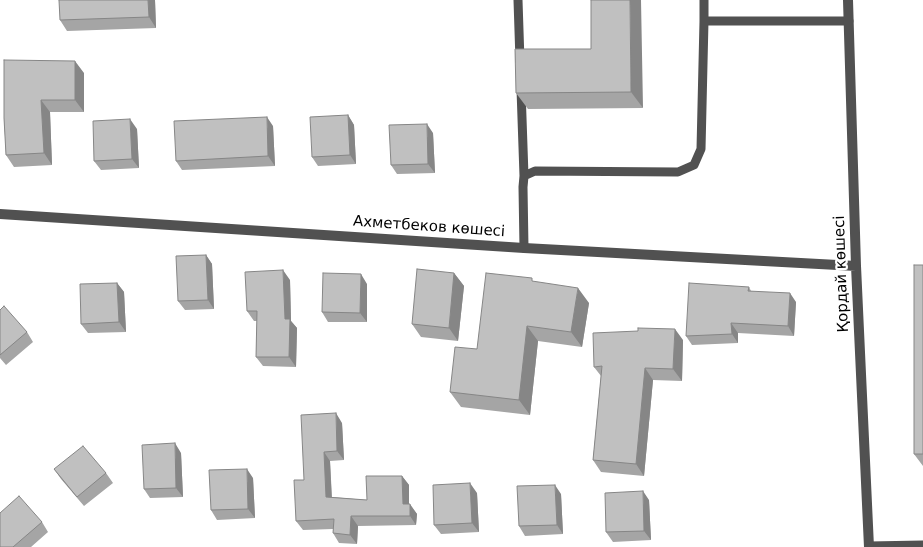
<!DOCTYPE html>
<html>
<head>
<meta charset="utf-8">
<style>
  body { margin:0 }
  canvas { display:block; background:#fff }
</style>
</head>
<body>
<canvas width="923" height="547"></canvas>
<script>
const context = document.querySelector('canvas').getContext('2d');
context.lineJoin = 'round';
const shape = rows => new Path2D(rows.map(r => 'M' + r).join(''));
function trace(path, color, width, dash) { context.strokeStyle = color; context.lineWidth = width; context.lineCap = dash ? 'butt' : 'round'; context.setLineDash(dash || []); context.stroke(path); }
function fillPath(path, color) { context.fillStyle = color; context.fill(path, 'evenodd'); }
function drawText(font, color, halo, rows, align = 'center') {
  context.font = font + ' "DejaVu Sans",sans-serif'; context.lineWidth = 4.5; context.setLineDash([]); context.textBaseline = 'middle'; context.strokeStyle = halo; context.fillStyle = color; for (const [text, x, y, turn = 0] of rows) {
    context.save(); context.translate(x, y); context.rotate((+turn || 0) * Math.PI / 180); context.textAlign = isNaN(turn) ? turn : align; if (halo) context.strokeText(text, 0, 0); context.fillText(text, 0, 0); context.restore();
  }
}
trace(shape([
  [518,0,520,61],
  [704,0,704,21,849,21],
  [521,89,524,176],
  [524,248,523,187,524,176,535,171,678,172,694,165,701,149,704,21],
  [869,546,923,545]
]), '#515151', 9);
trace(shape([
  [848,0,856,266,869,547],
  [0,214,524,248,856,266]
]), '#515151', 10);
fillPath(shape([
  [155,0,156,28,67,31,60,20],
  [591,0,643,108,528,109,516,93,591,49],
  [84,73,84,112,50,112,52,165,14,167,6,155,4,118],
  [348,115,354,125,356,164,318,166,312,157],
  [273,126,275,166,182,170,176,161],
  [137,129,139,168,101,170,94,161],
  [433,133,435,173,397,174,391,165],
  [206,255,212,264,214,309,185,310,178,301],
  [923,265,923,466,914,454],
  [454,273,464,286,458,341,421,337,412,324],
  [290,280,291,321,297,328,296,367,263,366,256,357,257,321,254,321,247,311],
  [535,282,589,303,582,347,538,341,530,415,461,407,450,392,477,349],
  [117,283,124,292,126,332,88,333,81,324],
  [367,284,367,322,328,322,322,312],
  [749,287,751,291,796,302,794,336,738,333,738,343,692,345,686,336],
  [0,310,27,332,33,342,6,365,0,358],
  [683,340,682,381,653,380,644,476,601,472,593,460,601,376,594,367],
  [342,423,344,460,330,461,332,497,367,500,402,476,409,485,409,504,417,514,416,525,358,526,357,544,339,543,333,533,333,529,303,530,296,521,304,480],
  [181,453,183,497,150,498,144,489],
  [54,469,106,473,113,483,84,506,61,479],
  [253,478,255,518,217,520,211,510],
  [477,493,479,532,441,534,434,525],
  [561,494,563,534,525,536,519,526],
  [649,500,651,540,613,542,606,532],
  [42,522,48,532,31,547,0,547]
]), '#a5a5a5');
fillPath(shape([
  [148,0,155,0,156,28,149,17],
  [630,0,641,0,643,108,631,92],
  [75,61,84,73,84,112,75,100],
  [41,100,50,112,52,165,44,153],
  [348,115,354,125,356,164,350,155],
  [267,117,273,126,275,166,268,156],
  [130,119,137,129,139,168,132,159],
  [427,124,433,133,435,173,428,164],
  [206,255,212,264,214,309,208,300],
  [283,270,290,280,291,321,297,328,296,367,289,357,285,319],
  [454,273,464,286,458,341,449,328],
  [361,274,367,284,367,322,360,313],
  [117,283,124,292,126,332,119,322],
  [578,288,589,303,582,347,571,332],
  [790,293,796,302,794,336,788,326],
  [731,323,738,333,738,343,732,334],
  [527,326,538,341,530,415,519,400],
  [675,329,683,340,682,381,673,369],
  [645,368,653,380,644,476,636,464],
  [336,413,342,423,344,460,337,451],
  [175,443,181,453,183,497,176,488],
  [324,452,330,461,332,506,326,497],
  [247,469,253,478,255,518,248,509],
  [402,476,409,485,409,513,403,504],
  [470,483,477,493,479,532,472,523],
  [555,485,561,494,563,534,557,525],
  [643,491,649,500,651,540,644,531],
  [410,504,417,514,416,525,410,516],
  [351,516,358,526,357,544,350,535]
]), '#868686');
const building = shape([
  [59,0,148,0,149,17,60,20,59,0],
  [591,0,630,0,631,92,516,93,515,49,591,49,591,0],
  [4,60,75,61,75,100,41,100,44,153,6,155,4,118,4,60],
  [348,115,350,155,312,157,310,117,348,115],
  [267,117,268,156,176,161,174,121,267,117],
  [130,119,132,159,94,161,93,121,130,119],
  [427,124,428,164,391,165,389,125,427,124],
  [206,255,208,300,178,301,176,256,206,255],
  [914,265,923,265,923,454,914,454,914,265],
  [417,269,454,273,449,328,412,324,417,269],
  [283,270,285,319,290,319,289,357,256,357,257,311,247,311,245,272,283,270],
  [323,273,361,274,360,313,322,312,323,273],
  [486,273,532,278,532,281,578,288,571,332,527,326,519,400,450,392,455,347,477,349,486,273],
  [117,283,119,322,81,324,80,284,117,283],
  [689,283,749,287,748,291,790,293,788,326,731,323,732,334,686,336,689,283],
  [4,306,27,332,0,355,0,310,4,306],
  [638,328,675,329,673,369,645,368,636,464,593,460,602,366,594,367,593,333,638,331,638,328],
  [336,413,337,451,324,452,326,497,367,500,366,476,402,476,403,504,410,504,410,516,351,516,350,535,333,533,334,519,296,521,294,480,304,480,301,415,336,413],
  [175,443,176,488,144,489,142,445,175,443],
  [83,446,106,473,77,497,54,469,83,446],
  [247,469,248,509,211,510,209,470,247,469],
  [470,483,472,523,434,525,433,485,470,483],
  [555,485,557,525,519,526,517,486,555,485],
  [643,491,644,531,606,532,605,493,643,491],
  [19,496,42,522,13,547,0,547,0,513,19,496]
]);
fillPath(building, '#c0c0c0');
trace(building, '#868686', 1);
drawText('15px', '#000', '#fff', [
  ["Ахметбеков көшесі",429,227,4],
  ["Қордай көшесі",842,274,-92]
]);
</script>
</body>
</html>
